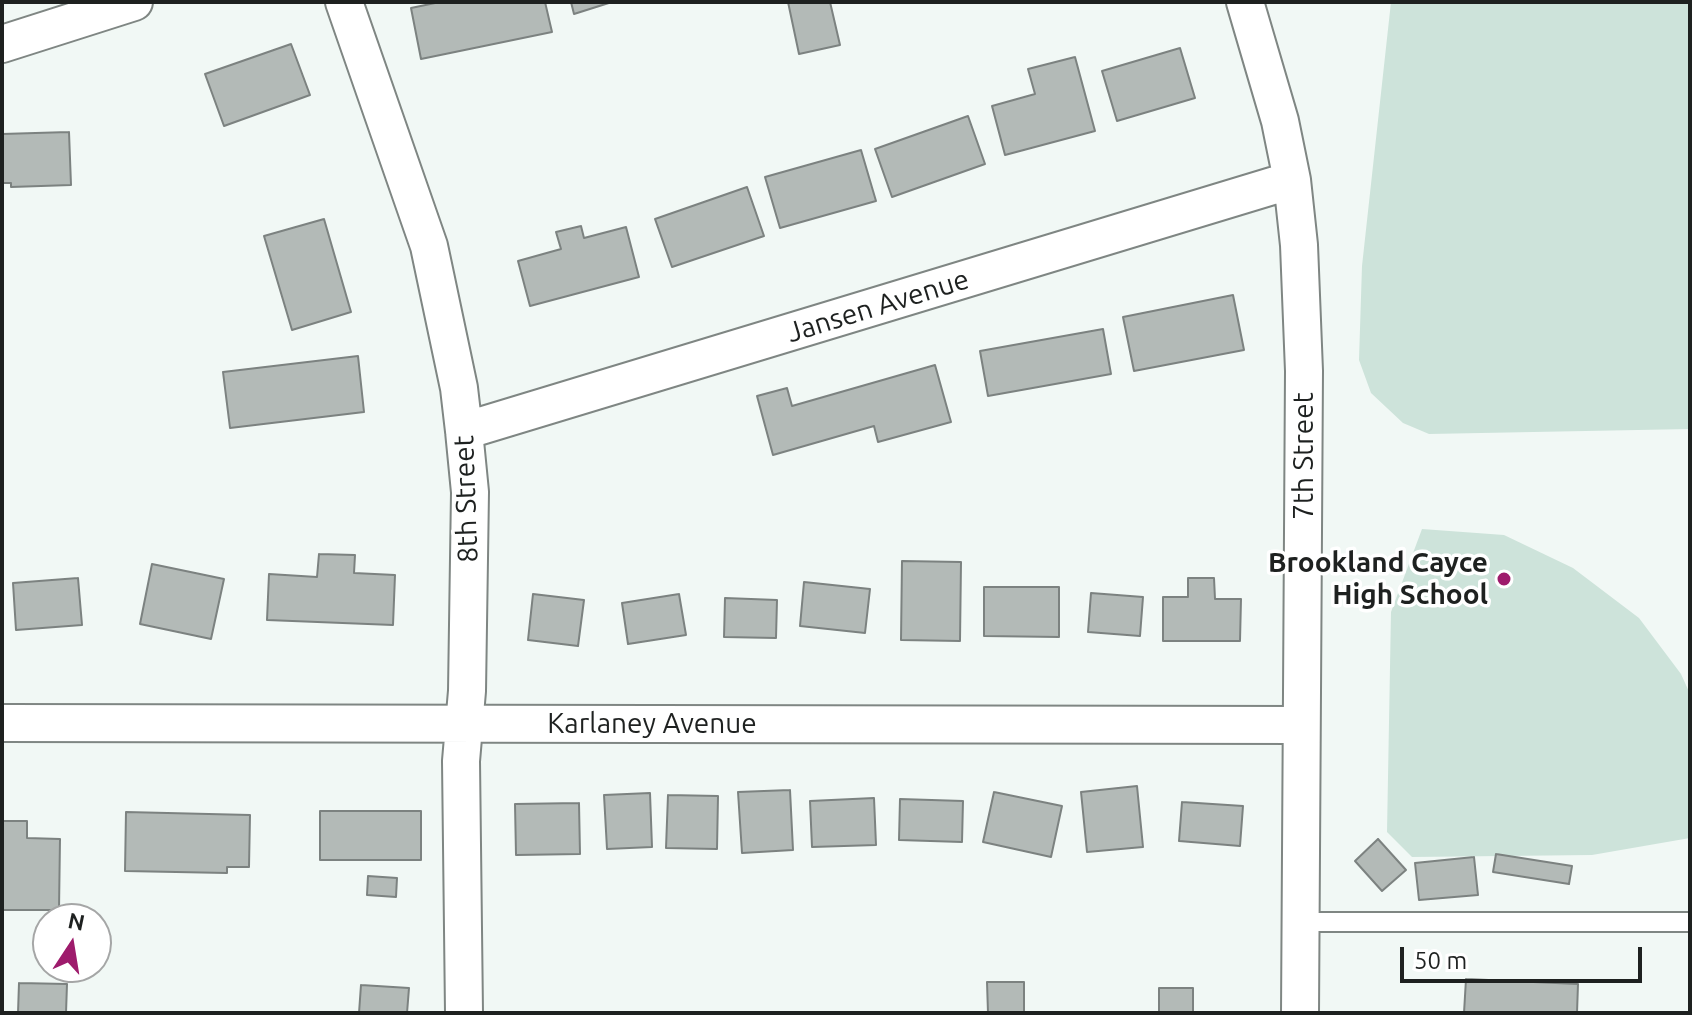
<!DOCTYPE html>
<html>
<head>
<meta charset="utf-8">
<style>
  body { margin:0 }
  #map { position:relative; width:1692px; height:1015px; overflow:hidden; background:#f1f8f5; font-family:Ubuntu,sans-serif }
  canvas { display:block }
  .frame { position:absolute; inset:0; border:4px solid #1e2120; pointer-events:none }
  .north { position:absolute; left:32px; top:903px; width:80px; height:80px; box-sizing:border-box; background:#fff; border:2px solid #a5a6a6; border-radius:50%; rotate:12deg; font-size:22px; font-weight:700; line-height:32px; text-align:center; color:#1e2120 }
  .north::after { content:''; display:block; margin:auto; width:28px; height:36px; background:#9e1b6c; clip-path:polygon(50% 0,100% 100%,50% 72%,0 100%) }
  .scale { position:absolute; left:1400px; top:947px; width:242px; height:36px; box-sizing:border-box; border:4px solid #1e2120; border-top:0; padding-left:10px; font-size:24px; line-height:28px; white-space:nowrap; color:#1e2120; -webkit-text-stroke:6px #fff; paint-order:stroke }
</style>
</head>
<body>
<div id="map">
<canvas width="1692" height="1015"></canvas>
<div class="frame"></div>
<div class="north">N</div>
<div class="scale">50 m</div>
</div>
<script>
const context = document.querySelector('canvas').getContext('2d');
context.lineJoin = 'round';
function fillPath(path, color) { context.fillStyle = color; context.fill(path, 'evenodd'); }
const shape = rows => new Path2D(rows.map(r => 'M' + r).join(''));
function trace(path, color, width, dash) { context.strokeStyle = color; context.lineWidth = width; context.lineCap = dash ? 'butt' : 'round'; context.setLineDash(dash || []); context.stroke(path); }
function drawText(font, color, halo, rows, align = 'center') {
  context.font = font + ' Ubuntu,sans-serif'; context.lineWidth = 7; context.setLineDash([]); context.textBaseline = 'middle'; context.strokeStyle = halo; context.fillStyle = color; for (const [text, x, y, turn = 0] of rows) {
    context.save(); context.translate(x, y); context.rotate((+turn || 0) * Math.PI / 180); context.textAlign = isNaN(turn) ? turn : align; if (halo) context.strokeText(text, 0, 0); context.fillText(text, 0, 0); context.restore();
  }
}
fillPath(shape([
  [1391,2,1690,2,1690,429,1429,434,1403,423,1371,393,1359,360,1362,266],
  [1422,529,1504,535,1573,568,1639,618,1681,674,1690,694,1690,838,1592,855,1412,857,1387,832,1391,612]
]), '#cde3da');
const building = shape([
  [440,2,545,2,552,32,421,59,411,8,440,2],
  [571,2,612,2,574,14,571,2],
  [788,2,830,2,840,45,799,54,788,2],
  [291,44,310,95,224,126,205,74,291,44],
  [1180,48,1195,98,1117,121,1102,71,1180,48],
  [1075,57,1095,131,1005,155,992,106,1035,94,1028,69,1075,57],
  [968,116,985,164,892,197,875,149,968,116],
  [69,132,71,185,11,187,11,183,2,183,2,134,69,132],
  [861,150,876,201,780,228,765,177,861,150],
  [747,187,764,236,672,267,655,219,747,187],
  [324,219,351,312,292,330,264,236,324,219],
  [581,226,584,238,626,227,639,277,530,306,518,261,561,249,556,232,581,226],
  [1233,295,1244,350,1134,371,1123,317,1233,295],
  [1103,329,1111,374,988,396,980,351,1103,329],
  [358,356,364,412,230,428,223,372,358,356],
  [935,365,951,422,878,442,874,426,773,455,757,396,787,388,792,406,935,365],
  [319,554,355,555,354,573,395,575,393,625,267,620,269,574,317,577,319,554],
  [902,561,961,562,960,641,901,640,902,561],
  [152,564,224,579,211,639,140,624,152,564],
  [78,578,82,625,16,630,13,583,78,578],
  [1188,578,1214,578,1215,599,1241,599,1240,641,1163,641,1163,597,1188,597,1188,578],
  [804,582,870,589,865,633,800,626,804,582],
  [984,587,1059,587,1059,637,984,636,984,587],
  [1091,593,1143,597,1140,636,1088,632,1091,593],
  [533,594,584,600,578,646,528,640,533,594],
  [679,594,686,635,628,644,622,603,679,594],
  [725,598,777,600,776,638,724,637,725,598],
  [1137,786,1143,847,1087,852,1081,792,1137,786],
  [790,790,793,850,742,853,738,792,790,790],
  [994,792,1062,806,1051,857,983,842,994,792],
  [650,793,652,847,607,849,604,795,650,793],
  [668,795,718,796,717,849,666,848,668,795],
  [874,798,876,845,812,847,810,801,874,798],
  [900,799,963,801,962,842,899,840,900,799],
  [1182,802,1243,806,1240,846,1179,841,1182,802],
  [579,803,580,854,516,855,515,804,579,803],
  [320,811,421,811,421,860,320,860,320,811],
  [126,812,250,815,249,867,227,867,227,873,125,871,126,812],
  [2,821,27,821,27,838,60,839,59,910,2,910,2,821],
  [1378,839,1406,870,1382,891,1355,861,1378,839],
  [1496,854,1572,866,1569,884,1493,872,1496,854],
  [1474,857,1478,895,1419,900,1415,863,1474,857],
  [368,876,397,878,396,897,367,895,368,876],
  [1466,979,1578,984,1577,1013,1464,1013,1466,979],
  [987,982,1024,982,1024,1013,988,1013,987,982],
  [19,983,67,984,66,1013,18,1013,19,983],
  [361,985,409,988,407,1013,359,1013,361,985],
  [1159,988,1193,988,1193,1013,1159,1013,1159,988]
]);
fillPath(building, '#b3bab7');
trace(building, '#7c8280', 2);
const lane = shape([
  [1301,922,1690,922]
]);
const street = shape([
  [344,2,429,246,459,388,464,431,470,492,467,691,461,761,464,1013],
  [1245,2,1280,121,1292,180,1299,245,1304,371,1300,1013],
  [2,44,134,2],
  [464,431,1292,180],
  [2,723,1301,725]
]);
trace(lane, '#7f8683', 22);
trace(street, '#7f8683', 40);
trace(lane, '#fff', 18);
trace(street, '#fff', 36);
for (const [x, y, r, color] of [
  [1504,579,8,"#9e1b6c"]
]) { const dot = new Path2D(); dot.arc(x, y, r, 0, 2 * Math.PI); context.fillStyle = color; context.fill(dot); trace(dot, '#fff', 3); }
drawText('28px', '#1e2120', '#fff', [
  ["Jansen Avenue",878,306,-17],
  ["7th Street",1304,456,-90],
  ["8th Street",466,499,-92],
  ["Karlaney Avenue",652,724]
]);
drawText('bold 28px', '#1e2120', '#fff', [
  ["Brookland Cayce",1488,563],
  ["High School",1488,595]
], 'right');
</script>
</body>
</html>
